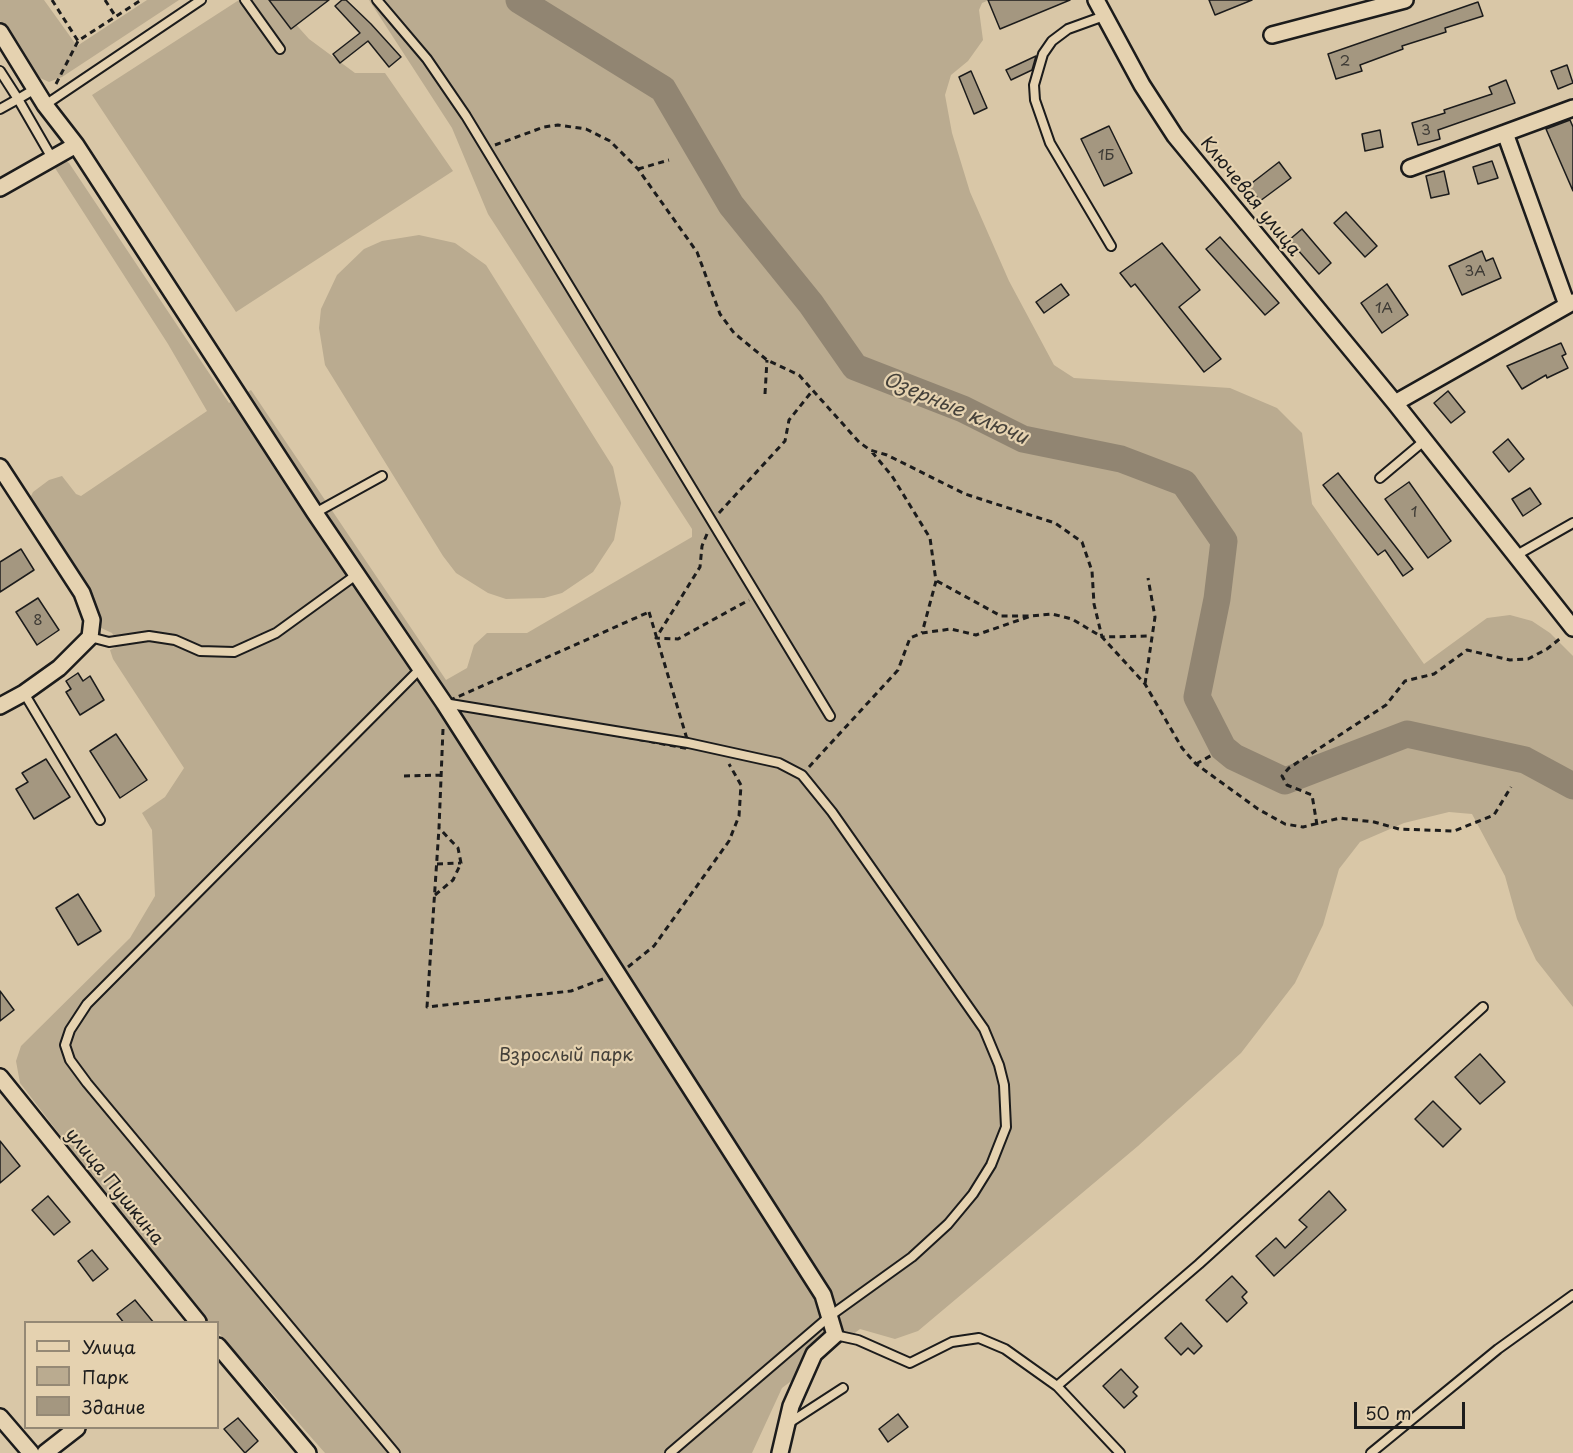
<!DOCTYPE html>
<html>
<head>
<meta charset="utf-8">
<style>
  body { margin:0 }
  #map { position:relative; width:1573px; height:1453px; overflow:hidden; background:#d9c7a7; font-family:"Playpen Sans",sans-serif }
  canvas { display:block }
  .legend { position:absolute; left:24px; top:1321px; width:195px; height:108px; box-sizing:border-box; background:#e5d2b0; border:2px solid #958975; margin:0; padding:8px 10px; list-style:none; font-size:18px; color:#1c1c1c }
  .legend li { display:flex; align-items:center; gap:12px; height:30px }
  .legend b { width:30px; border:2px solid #958975 }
  .scale { position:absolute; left:1354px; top:1402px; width:111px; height:27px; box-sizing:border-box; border:3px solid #1c1c1c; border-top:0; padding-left:8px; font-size:18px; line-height:21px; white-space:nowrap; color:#1c1c1c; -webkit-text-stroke:4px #e5d2b0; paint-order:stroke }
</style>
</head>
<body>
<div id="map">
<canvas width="1573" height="1453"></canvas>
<ul class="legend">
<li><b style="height:8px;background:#e5d2b0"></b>Улица</li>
<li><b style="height:16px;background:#baab90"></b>Парк</li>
<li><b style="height:16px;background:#a49780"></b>Здание</li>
</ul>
<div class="scale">50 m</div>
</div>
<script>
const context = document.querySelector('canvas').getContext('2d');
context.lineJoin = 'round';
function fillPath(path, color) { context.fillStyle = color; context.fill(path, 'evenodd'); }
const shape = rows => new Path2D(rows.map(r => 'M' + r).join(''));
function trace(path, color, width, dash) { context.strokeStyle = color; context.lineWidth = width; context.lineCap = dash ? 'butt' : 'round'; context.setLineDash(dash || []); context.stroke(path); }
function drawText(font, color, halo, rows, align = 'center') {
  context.font = font + ' "Playpen Sans",sans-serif'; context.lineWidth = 4.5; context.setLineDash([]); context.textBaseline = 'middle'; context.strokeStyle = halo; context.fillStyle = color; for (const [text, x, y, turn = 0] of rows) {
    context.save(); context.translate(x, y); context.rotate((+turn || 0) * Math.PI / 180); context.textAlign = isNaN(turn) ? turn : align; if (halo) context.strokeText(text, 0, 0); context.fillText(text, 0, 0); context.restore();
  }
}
fillPath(shape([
  [0,0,44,0,77,46,147,0,179,0,62,77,49,82,36,76,0,21],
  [239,0,274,0,309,39,355,73,385,73,453,171,236,312,92,95],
  [369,0,989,0,982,3,979,10,983,40,968,61,951,75,945,95,952,133,970,192,1009,281,1054,365,1074,378,1230,388,1277,408,1302,433,1312,504,1424,664,1487,618,1510,615,1532,621,1550,633,1573,656,1573,1007,1536,960,1517,919,1505,876,1472,814,1449,812,1404,823,1360,842,1339,869,1323,925,1295,983,1241,1053,1138,1146,918,1331,895,1339,860,1329,782,1388,752,1453,325,1453,218,1332,218,1322,209,1322,174,1283,20,1083,16,1061,21,1046,130,938,155,896,152,830,142,813,165,797,184,768,113,659,110,650,120,645,112,633,99,627,93,617,30,498,33,492,49,480,62,476,76,494,81,496,207,411,168,344,55,168,57,165,64,160,69,163,229,403,251,390,446,680,467,668,474,645,487,633,527,633,692,537,692,529,488,214,452,128],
  [419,235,455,243,486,265,613,467,621,503,614,540,593,572,562,593,544,598,506,599,488,593,456,573,443,556,325,365,319,328,321,309,337,275,364,249,382,241]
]), '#baab90');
trace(shape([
  [519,0,663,89,731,205,811,304,855,367,963,409,1023,439,1121,459,1184,483,1224,541,1217,599,1197,697,1223,748,1234,757,1285,781,1407,734,1525,760,1573,786]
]), '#918572', 27);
const building = shape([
  [269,0,329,0,291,29,269,0],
  [342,0,346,0,371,24,401,57,389,67,368,41,340,63,333,54,360,33,335,6,342,0],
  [988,0,1070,0,1000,29,988,0],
  [1209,0,1252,0,1215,15,1209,0],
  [1478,2,1483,16,1445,28,1446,32,1402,46,1403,49,1360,65,1362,71,1336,79,1328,54,1478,2],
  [1036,56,1032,70,1011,80,1006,70,1036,56],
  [1567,65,1573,83,1558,89,1551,71,1567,65],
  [971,71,987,108,974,114,959,77,971,71],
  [1506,80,1515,103,1438,130,1440,139,1418,145,1412,123,1445,113,1444,110,1492,94,1489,87,1506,80],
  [1570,120,1573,127,1573,191,1546,129,1570,120],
  [1109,126,1132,173,1104,186,1081,139,1109,126],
  [1380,130,1383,147,1365,151,1362,134,1380,130],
  [1492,161,1498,178,1478,184,1473,167,1492,161],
  [1279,162,1291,178,1260,201,1248,186,1279,162],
  [1444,171,1449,194,1431,198,1426,176,1444,171],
  [1346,212,1377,246,1365,257,1334,223,1346,212],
  [1302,229,1331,263,1319,274,1289,240,1302,229],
  [1220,237,1279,303,1265,315,1206,249,1220,237],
  [1162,243,1200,290,1179,307,1221,359,1204,372,1135,284,1131,287,1120,273,1162,243],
  [1482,251,1486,261,1493,258,1501,278,1462,295,1449,266,1482,251],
  [1061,284,1069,295,1044,313,1036,302,1061,284],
  [1387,284,1408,315,1382,333,1361,303,1387,284],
  [1561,343,1566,354,1562,356,1568,368,1547,378,1546,375,1522,389,1507,366,1561,343],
  [1448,391,1465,412,1451,423,1434,403,1448,391],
  [1508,439,1524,459,1509,472,1493,452,1508,439],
  [1338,473,1413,569,1403,576,1385,550,1378,555,1323,485,1338,473],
  [1409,482,1451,541,1428,558,1385,499,1409,482],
  [1530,488,1541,504,1523,516,1512,499,1530,488],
  [21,549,34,570,0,592,0,562,21,549],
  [38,598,59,630,37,645,16,612,38,598],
  [78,673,83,681,90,676,104,700,80,715,66,692,71,689,66,681,78,673],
  [116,734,147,780,120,798,90,751,116,734],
  [46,759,70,797,34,819,16,789,28,782,22,773,46,759],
  [78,894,101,931,78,945,56,908,78,894],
  [0,991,14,1010,0,1021,0,991],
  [1480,1054,1505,1082,1480,1104,1455,1077,1480,1054],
  [1433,1101,1461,1129,1443,1147,1415,1119,1433,1101],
  [0,1141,20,1166,0,1183,0,1141],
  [1329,1191,1346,1210,1274,1276,1256,1256,1276,1238,1285,1248,1307,1227,1299,1220,1329,1191],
  [48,1196,70,1222,54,1235,32,1210,48,1196],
  [92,1250,108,1269,93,1281,78,1261,92,1250],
  [1232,1276,1247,1292,1242,1297,1247,1303,1227,1322,1206,1300,1232,1276],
  [135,1300,154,1323,124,1323,117,1314,135,1300],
  [1181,1323,1202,1346,1194,1354,1188,1348,1181,1355,1165,1338,1181,1323],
  [1121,1369,1138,1387,1133,1392,1137,1396,1124,1408,1103,1386,1121,1369],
  [898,1414,908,1427,888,1442,879,1429,898,1414],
  [238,1418,258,1441,245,1453,224,1429,238,1418]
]);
fillPath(building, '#a49780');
trace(building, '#1c1c1c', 1.5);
const service = shape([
  [245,0,280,49],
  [377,0,427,59,466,116,830,716],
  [1104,16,1068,29,1052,41,1043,54,1034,85,1035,100,1050,143,1111,246],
  [0,71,18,99,35,89],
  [45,105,201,0],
  [0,109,18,99,52,158],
  [1380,478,1424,441],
  [315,513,382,476],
  [1515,556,1573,523],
  [90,637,109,642,149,636,175,640,200,651,234,652,276,633,356,575],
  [24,693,100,820],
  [444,703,688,743,779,763,802,775,832,812,984,1029,999,1065,1004,1085,1006,1127,991,1165,973,1194,948,1224,912,1257,830,1316,670,1453],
  [835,1335,858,1340,910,1363,952,1342,979,1338,1005,1349,1057,1386,1120,1453],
  [1057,1386,1199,1264,1483,1007],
  [789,1423,843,1388],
  [395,1453,87,1083,70,1060,65,1045,70,1030,87,1004,420,669],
  [1371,1453,1498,1349,1573,1295]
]);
const minor = shape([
  [1096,0,1142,85,1175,136,1395,403,1573,628],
  [0,32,45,105,76,145,315,513,444,703,823,1295,835,1335,814,1354,791,1406,780,1453],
  [1272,35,1405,0],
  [1505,133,1567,305],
  [1410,168,1573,108],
  [0,188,76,145],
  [1395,403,1573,302],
  [0,467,82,593,92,620,90,637,59,668,24,693,0,706],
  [0,1077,198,1322],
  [218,1346,308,1453],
  [0,1417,31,1453],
  [45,1453,77,1428]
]);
trace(service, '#1c1c1c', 12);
trace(minor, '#1c1c1c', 20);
trace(shape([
  [52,0,78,41,141,0],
  [105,0,116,17],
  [56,84,78,41],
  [495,145,544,127,558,125,586,129,610,141,638,169,697,252,720,314,734,333,767,360,799,375,859,442,870,450,887,455,965,494,1055,523,1082,542,1092,571,1094,604,1102,637,1151,636],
  [638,169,669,160],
  [765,394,767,360],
  [872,452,892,476,930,538,936,581,922,633],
  [719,513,785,441,789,420,813,390],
  [707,534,702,546,700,567,656,638,678,639,749,600],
  [937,581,1001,616,1029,616],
  [649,612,690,749,444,703,649,612],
  [1145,684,1155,617,1148,578],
  [443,729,439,828,427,1007,571,991,603,979],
  [1196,764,1212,755],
  [809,767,898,670,910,638,922,633,951,629,976,635,1031,616,1052,614,1072,619,1102,637,1145,684,1182,748,1196,764,1258,809,1285,824,1303,827,1340,818,1374,822,1399,829,1454,831,1494,815,1511,787],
  [404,776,441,775],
  [1317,825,1312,795,1287,785,1282,776,1289,768,1386,705,1405,681,1434,674,1467,650,1510,660,1528,659,1547,649,1562,637],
  [437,864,461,863],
  [435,895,453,880,461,863,458,848,439,828],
  [628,967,654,946,729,841,739,816,741,785,729,764]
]), '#1c1c1c', 3, [6, 4.5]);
trace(service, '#e5d2b0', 8);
trace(minor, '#e5d2b0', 15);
drawText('15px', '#3e3b35', null, [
  ["2",1345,62],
  ["3",1426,131],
  ["1Б",1106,156],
  ["3А",1475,272],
  ["1А",1384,309],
  ["1",1414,513],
  ["8",38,621]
]);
drawText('18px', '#1c1c1c', '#e5d2b0', [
  ["Ключевая улица",1250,197,51],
  ["улица Пушкина",114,1187,51]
]);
drawText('18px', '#444039', '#e5d2b0', [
  ["Взрослый парк",566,1056]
]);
drawText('italic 20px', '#45413a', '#e5d2b0', [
  ["Озерные ключи",955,409,23]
]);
</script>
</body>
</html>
